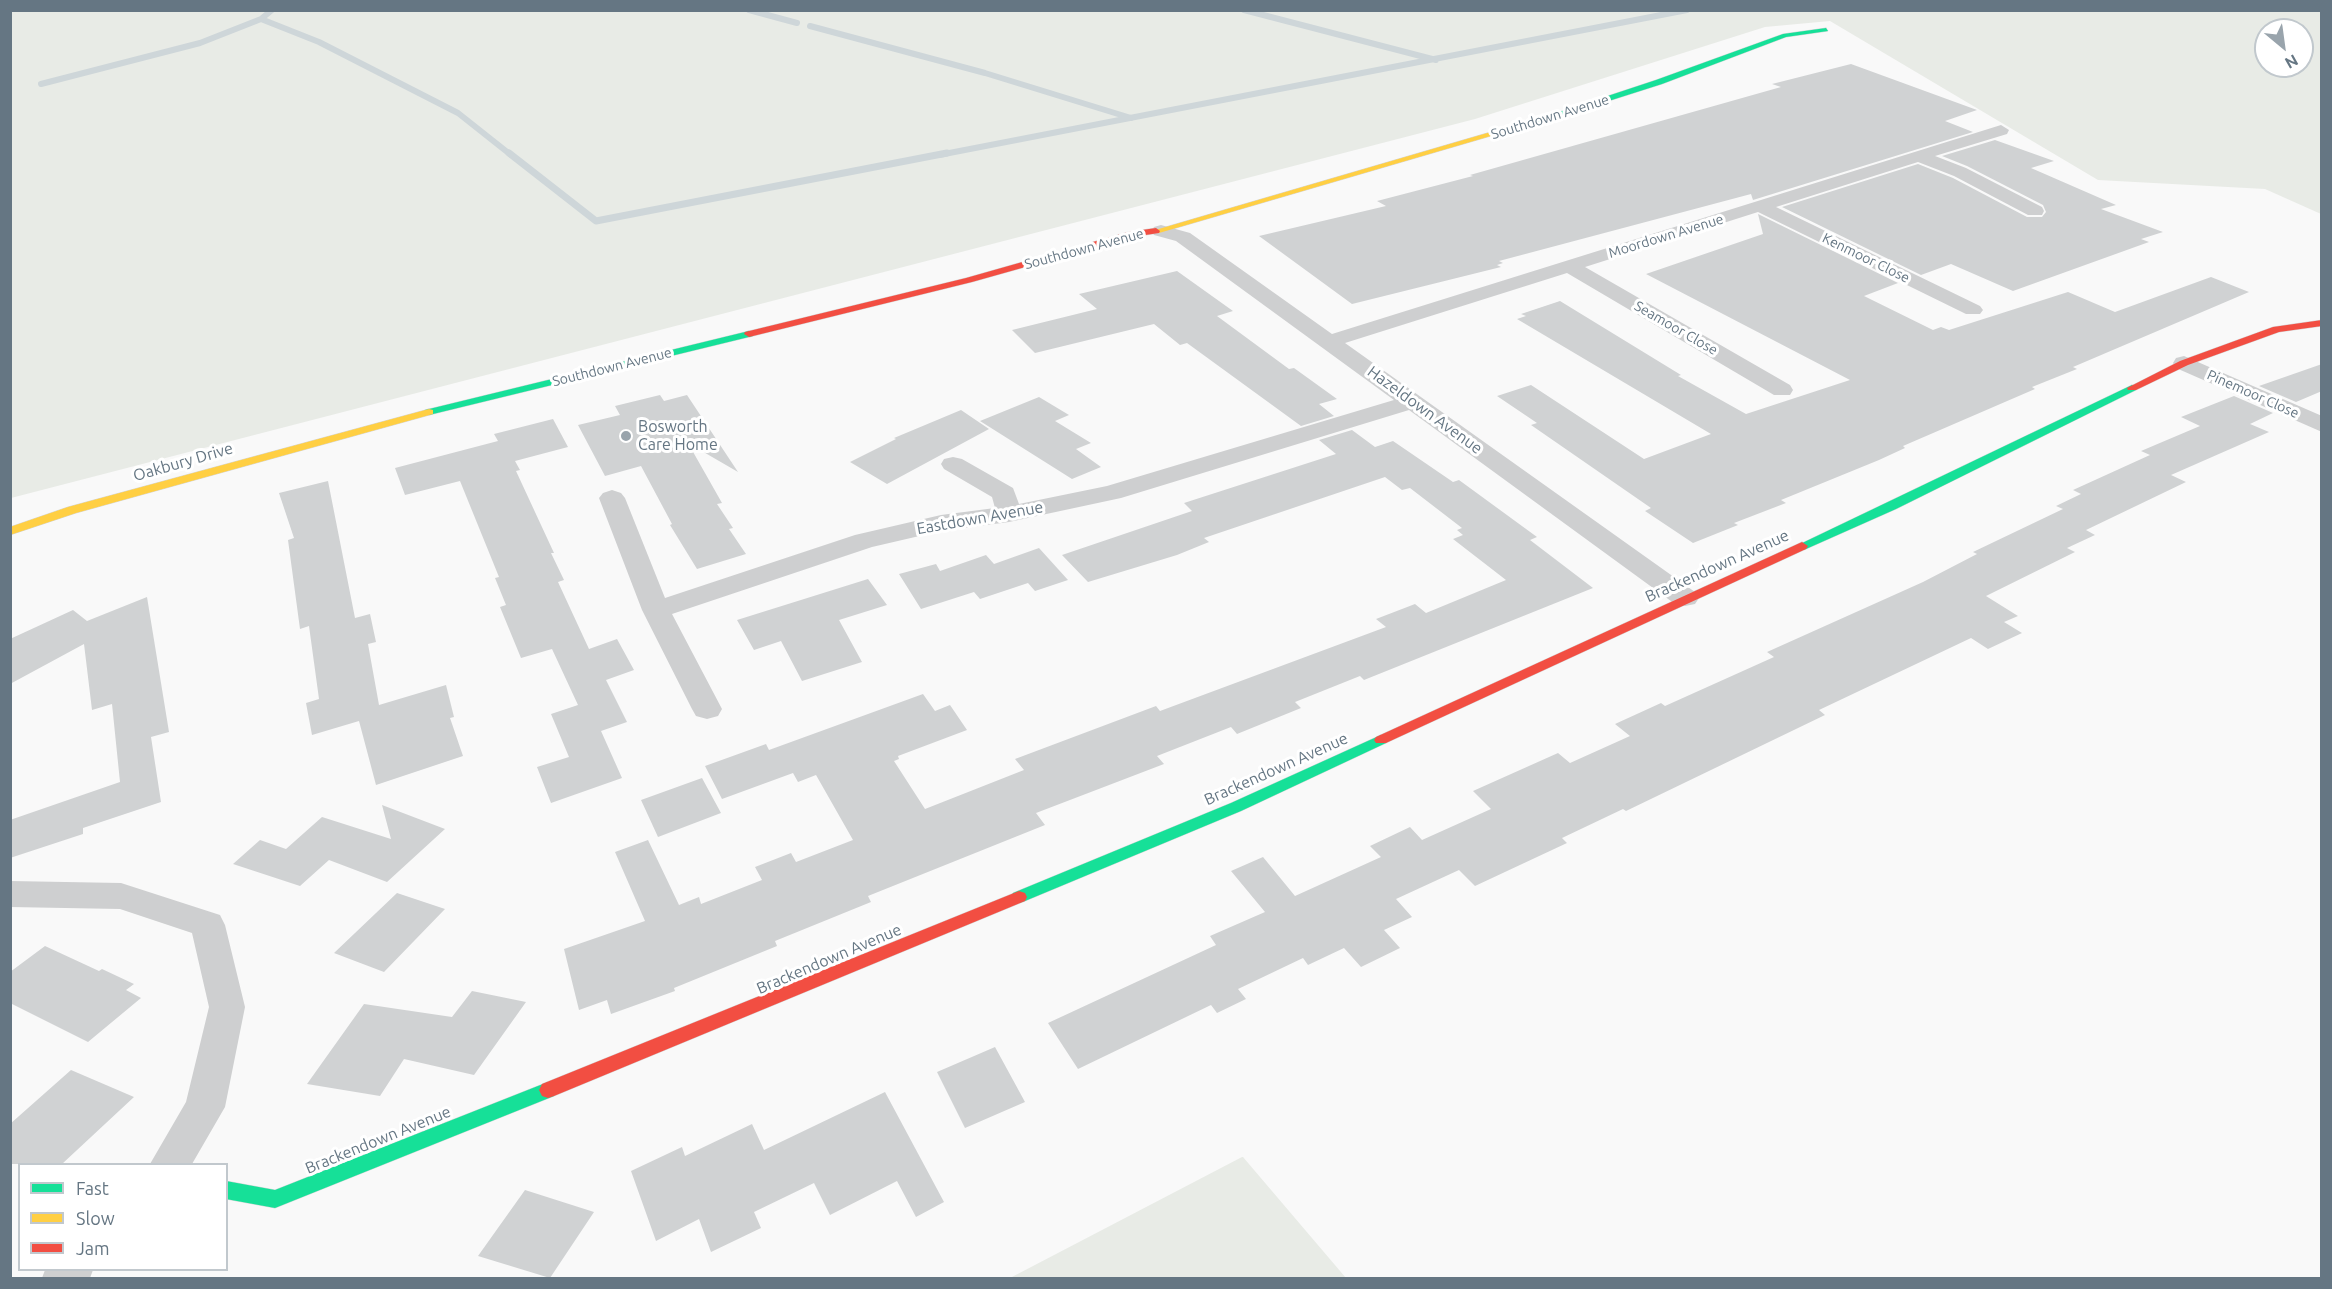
<!DOCTYPE html>
<html>
<head>
<meta charset="utf-8">
<style>
  body { margin:0 }
  #map { position:relative; width:2332px; height:1289px; overflow:hidden; background:#f9f9f9; font-family:Ubuntu,sans-serif }
  canvas { display:block }
  .frame { position:absolute; inset:0; border:12px solid #657683; pointer-events:none }
  .legend { position:absolute; left:18px; top:1163px; width:210px; height:108px; box-sizing:border-box; background:#fff; border:2px solid #c1c8cd; margin:0; padding:8px 10px; list-style:none; font-size:18px; color:#657683 }
  .legend li { display:flex; align-items:center; gap:12px; height:30px }
  .legend b { width:30px; border:2px solid #c1c8cd }
  .north { position:absolute; left:2254px; top:18px; width:60px; height:60px; box-sizing:border-box; background:#fff; border:2px solid #c1c8cd; border-radius:50%; rotate:151deg; font-size:16px; font-weight:700; line-height:24px; text-align:center; color:#657683 }
  .north::after { content:''; display:block; margin:auto; width:21px; height:27px; background:#99a4ac; clip-path:polygon(50% 0,100% 100%,50% 72%,0 100%) }
</style>
</head>
<body>
<div id="map">
<canvas width="2332" height="1289"></canvas>
<div class="frame"></div>
<ul class="legend">
<li><b style="height:8px;background:#16e098"></b>Fast</li>
<li><b style="height:8px;background:#ffcf43"></b>Slow</li>
<li><b style="height:8px;background:#f24e42"></b>Jam</li>
</ul>
<div class="north">N</div>
</div>
<script>
const context = document.querySelector('canvas').getContext('2d');
context.lineJoin = 'round';
function fillPath(path, color) { context.fillStyle = color; context.fill(path, 'evenodd'); }
const shape = rows => new Path2D(rows.map(r => 'M' + r).join(''));
function trace(path, color, width, dash) { context.strokeStyle = color; context.lineWidth = width; context.lineCap = dash ? 'butt' : 'round'; context.setLineDash(dash || []); context.stroke(path); }
function drawText(font, color, halo, rows, align = 'center') {
  context.font = font + ' Ubuntu,sans-serif'; context.lineWidth = 6; context.setLineDash([]); context.textBaseline = 'middle'; context.strokeStyle = halo; context.fillStyle = color; for (const [text, x, y, turn = 0] of rows) {
    context.save(); context.translate(x, y); context.rotate((+turn || 0) * Math.PI / 180); context.textAlign = isNaN(turn) ? turn : align; if (halo) context.strokeText(text, 0, 0); context.fillText(text, 0, 0); context.restore();
  }
}
fillPath(shape([
  [11,10,2321,11,2321,214,2265,189,2098,180,1830,21,1765,27,1475,119,11,498],
  [2266,30,2302,30,2302,66,2266,66],
  [1243,1157,1346,1278,1010,1278,1242,1157]
]), '#e8ebe6');
trace(shape([
  [749,10,797,23],
  [1244,10,1436,60],
  [261,19,319,42,458,113,511,155],
  [810,26,985,73,1131,118],
  [41,84,200,43,261,19,272,10],
  [939,155,1687,10]
]), '#ced6d9', 6);
trace(shape([
  [509,153,596,221,947,153]
]), '#ced6d9', 7);
fillPath(shape([
  [1851,64,1977,110,1945,121,1973,132,1753,200,1751,194,1499,261,1503,263,1497,265,1501,267,1352,304,1259,236,1386,206,1377,201,1473,176,1470,175,1781,87,1772,84],
  [1995,140,2054,161,2031,168,2116,205,2101,209,2163,232,2141,239,2149,242,2013,291,1951,264,1921,275,1782,207,1918,164,1953,178,2027,217,2042,217,2046,212,2043,205,1967,166,1942,156],
  [1758,214,1898,283,1864,296,1933,330,1941,327,1949,330,2068,292,2115,312,2211,277,2249,292,2073,367,2077,369,2032,387,2035,389,1903,446,1905,448,1879,460,1781,500,1786,503,1734,523,1738,525,1693,543,1645,511,1651,508,1531,425,1537,423,1497,396,1531,385,1644,459,1711,434,1517,319,1526,316,1521,314,1560,301,1681,375,1678,376,1746,414,1850,380,1646,274,1763,234],
  [1177,271,1233,311,1217,316,1289,369,1294,368,1337,399,1319,404,1334,416,1301,426,1187,343,1180,345,1154,324,1035,353,1012,330,1097,309,1079,294],
  [2322,364,2322,391,2296,402,2259,386],
  [660,395,664,401,687,395,738,472,688,443,722,503,717,504,733,528,729,529,746,554,697,569,670,525,672,524,641,466,605,476,578,425,620,415,615,406],
  [2234,396,2273,413,2250,424,2269,432,2171,475,2186,482,2086,530,2095,535,2067,548,2075,552,1986,596,2018,616,2004,622,2022,633,1988,649,1971,638,1819,710,1825,715,1626,811,1623,809,1562,838,1567,843,1475,886,1459,870,1396,899,1412,917,1384,930,1400,948,1361,967,1344,948,1308,965,1303,958,1238,989,1246,999,1217,1013,1211,1005,1078,1069,1048,1023,1216,945,1210,936,1265,912,1231,871,1263,857,1295,896,1381,857,1370,846,1410,827,1422,840,1491,809,1473,791,1558,753,1570,763,1630,736,1615,724,1661,703,1665,706,1774,657,1767,652,1923,582,1977,554,1973,552,2063,509,2056,506,2081,494,2073,490,2150,455,2141,451,2200,426,2181,417],
  [1039,397,1069,415,1055,421,1091,443,1076,449,1101,467,1072,479,980,421],
  [961,410,989,429,887,484,850,462,896,439,894,438],
  [553,419,568,447,515,461,520,470,516,471,554,553,551,553,564,580,558,582,589,649,617,639,634,670,606,680,627,722,601,731,622,778,551,803,537,767,569,757,551,714,578,705,552,649,521,658,500,607,506,605,495,578,499,577,460,481,405,495,395,468,498,441,494,434],
  [1352,430,1375,447,1393,441,1453,482,1459,480,1537,537,1530,540,1593,588,1364,680,1360,676,1295,702,1301,708,1237,734,1231,727,1157,756,1164,764,1036,813,1045,825,868,896,871,902,775,941,777,946,674,988,675,991,611,1014,607,1000,579,1010,564,949,645,921,615,852,648,840,679,905,699,897,701,904,762,880,755,867,791,853,796,862,853,840,816,775,798,782,793,773,722,799,705,766,766,744,769,750,923,694,935,711,950,705,967,730,898,756,899,759,894,761,925,809,1024,770,1015,759,1156,706,1160,711,1386,627,1376,619,1415,604,1426,613,1506,580,1453,539,1463,535,1457,530,1462,528,1410,488,1402,490,1385,477,1204,538,1209,542,1177,555,1088,582,1062,555,1192,511,1184,503,1336,454,1319,440],
  [328,481,355,618,370,614,376,642,368,644,379,705,446,685,454,717,450,718,463,756,376,785,359,721,312,735,306,703,319,699,309,626,300,629,288,540,294,538,279,493],
  [1039,548,1068,580,1035,591,1028,583,980,599,974,592,921,609,899,574,936,564,940,571,986,555,994,564],
  [868,579,887,605,839,620,862,662,802,681,781,641,754,650,737,620],
  [147,597,169,732,151,737,161,802,83,828,83,834,10,858,10,820,120,782,112,704,92,710,84,644,10,684,10,639,73,610,87,621],
  [702,778,721,813,658,837,641,800],
  [382,805,445,829,387,882,329,860,300,886,233,864,260,840,286,849,322,817,391,839],
  [397,893,445,909,384,972,334,953],
  [45,946,99,971,102,969,134,984,126,990,141,998,88,1042,10,1003,10,972],
  [472,991,526,1002,474,1075,404,1059,380,1096,307,1084,364,1004,452,1017],
  [995,1047,1025,1102,965,1128,937,1072],
  [71,1070,134,1097,62,1164,10,1164,10,1124],
  [885,1092,944,1202,916,1217,897,1181,830,1215,814,1183,754,1212,761,1228,711,1252,699,1219,656,1241,631,1171,682,1147,685,1156,752,1124,764,1150],
  [525,1190,594,1212,550,1278,478,1256]
]), '#d0d2d3');
const fast = shape([
  [1826,28,1828,31,1786,37,1662,84,1524,128,1517,126,1656,80,1783,34,1826,28],
  [749,331,753,332,753,336,429,415,424,412,425,410,749,331],
  [2132,385,2137,388,2136,390,1896,509,1806,549,1802,550,1796,546,2132,385],
  [1381,735,1386,737,1388,740,1386,743,1241,811,1025,901,1019,903,1013,901,1011,897,1013,893,1231,803,1381,735],
  [548,1082,554,1084,557,1090,554,1096,275,1208,226,1199,226,1181,275,1190,548,1082]
]);
const slow = shape([
  [1518,124,1525,126,1159,233,1152,231,1518,124],
  [429,409,433,410,433,414,76,513,10,535,10,527,68,507,429,409]
]);
const jam = shape([
  [1156,228,1160,231,1159,233,1132,237,972,282,749,337,744,334,745,332,966,278,1128,232,1156,228],
  [2322,320,2322,326,2279,332,2188,365,2136,390,2128,390,2127,388,2180,361,2273,327,2322,320],
  [1802,542,1808,546,1806,549,1386,743,1376,743,1374,740,1376,737,1802,542],
  [1019,891,1025,893,1027,897,1025,901,554,1096,548,1098,542,1096,539,1090,542,1084,1019,891]
]);
trace(fast, '#d5d6d7', 1);
trace(slow, '#d5d6d7', 1);
trace(jam, '#d5d6d7', 1);
fillPath(shape([
  [2001,125,2009,130,2007,134,1935,156,1966,168,2042,207,2044,211,2042,215,2028,215,1954,176,1918,162,1776,207,1980,306,1983,310,1980,314,1966,314,1758,212,1585,267,1790,385,1793,390,1790,395,1774,395,1567,273,1345,343,1695,592,1699,598,1695,604,1685,606,1675,604,1409,410,1121,498,1009,522,941,531,872,547,672,614,722,709,718,716,707,719,696,716,692,709,642,610,599,498,603,493,612,490,621,493,625,498,665,598,855,535,941,515,995,508,992,497,944,469,941,464,944,459,953,457,962,459,1013,488,1019,504,1107,486,1394,400,1176,241,1154,235,1152,231,1154,227,1161,225,1190,233,1332,334,2001,125],
  [2184,356,2322,416,2322,432,2176,368,2173,363,2176,358,2184,356],
  [10,881,121,883,220,915,225,925,245,1007,225,1107,192,1164,150,1164,186,1102,209,1007,192,933,120,909,10,907,10,881],
  [45,1270,93,1270,90,1278,42,1278,45,1270]
]), '#cecfd0');
fillPath(fast, '#16e098');
fillPath(slow, '#ffcf43');
fillPath(jam, '#f24e42');
for (const [x, y, r, color] of [
  [626,436,6,"#99a4ac"]
]) { const dot = new Path2D(); dot.arc(x, y, r, 0, 2 * Math.PI); context.fillStyle = color; context.fill(dot); trace(dot, '#fff', 2); }
drawText('14px', '#657683', '#fff', [
  ["Southdown Avenue",1550,117,-17],
  ["Moordown Avenue",1666,236,-17],
  ["Southdown Avenue",1084,249,-15],
  ["Kenmoor Close",1866,258,26],
  ["Seamoor Close",1676,328,30],
  ["Southdown Avenue",612,367,-14],
  ["Pinemoor Close",2253,394,24]
]);
drawText('16px', '#657683', '#fff', [
  ["Hazeldown Avenue",1425,410,36],
  ["Oakbury Drive",183,462,-16],
  ["Eastdown Avenue",980,518,-10],
  ["Brackendown Avenue",1717,566,-24],
  ["Brackendown Avenue",1276,769,-24],
  ["Brackendown Avenue",829,959,-23],
  ["Brackendown Avenue",378,1140,-22]
]);
drawText('16px', '#657683', '#fff', [
  ["Bosworth",638,427],
  ["Care Home",638,445]
], 'left');
</script>
</body>
</html>
